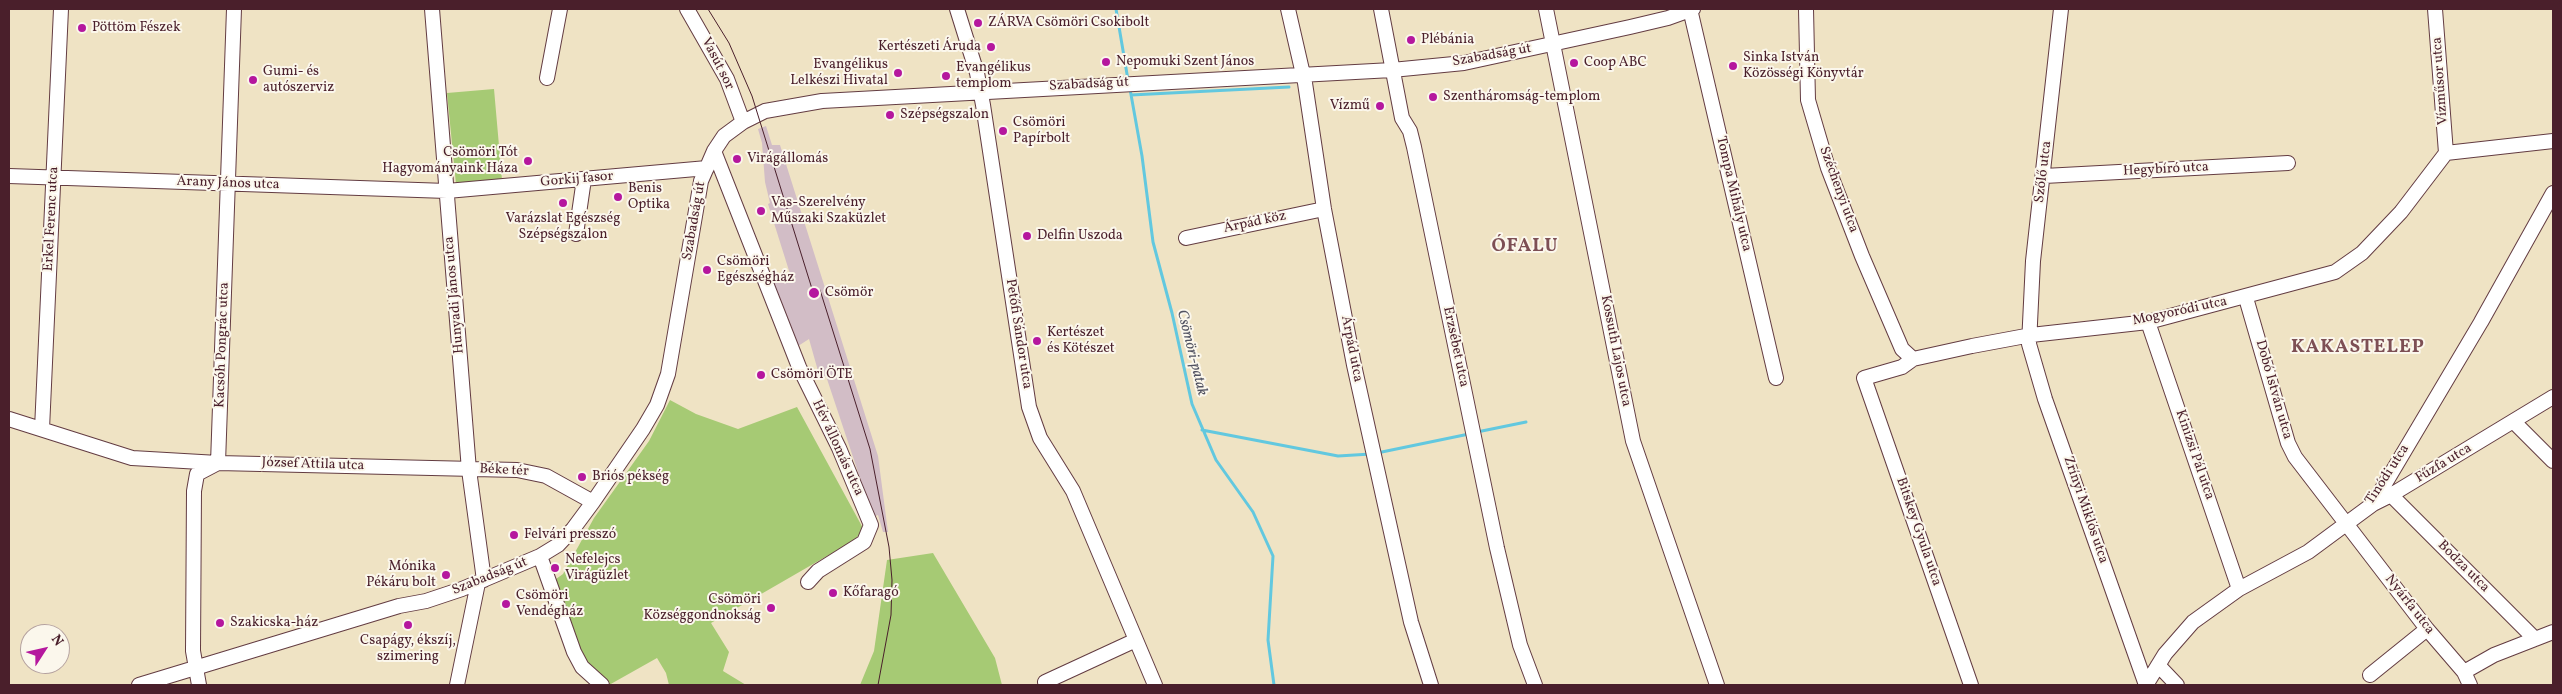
<!DOCTYPE html>
<html>
<head>
<meta charset="utf-8">
<style>
  body { margin:0 }
  #map { position:relative; width:2562px; height:694px; overflow:hidden; background:#efe3c4; font-family:Vollkorn,serif }
  canvas { display:block }
  .frame { position:absolute; inset:0; border:10px solid #4a1f2b; pointer-events:none }
  .north { position:absolute; left:20px; top:624px; width:50px; height:50px; box-sizing:border-box; background:#fbf7ec; border:1px solid #b4a19f; border-radius:50%; rotate:55deg; font-size:14px; font-weight:700; line-height:20px; text-align:center; color:#4a1f2b }
  .north::after { content:''; display:block; margin:auto; width:18px; height:22px; background:#b5179e; clip-path:polygon(50% 0,100% 100%,50% 72%,0 100%) }
</style>
</head>
<body>
<div id="map">
<canvas width="2562" height="694"></canvas>
<div class="frame"></div>
<div class="north">N</div>
</div>
<script>
const context = document.querySelector('canvas').getContext('2d');
context.lineJoin = 'round';
function fillPath(path, color) { context.fillStyle = color; context.fill(path, 'evenodd'); }
const shape = rows => new Path2D(rows.map(r => 'M' + r).join(''));
function trace(path, color, width, dash) { context.strokeStyle = color; context.lineWidth = width; context.lineCap = dash ? 'butt' : 'round'; context.setLineDash(dash || []); context.stroke(path); }
function drawText(font, color, halo, rows, align = 'center') {
  context.font = font + ' Vollkorn,serif'; context.lineWidth = 4; context.setLineDash([]); context.textBaseline = 'middle'; context.strokeStyle = halo; context.fillStyle = color; for (const [text, x, y, turn = 0] of rows) {
    context.save(); context.translate(x, y); context.rotate((+turn || 0) * Math.PI / 180); context.textAlign = isNaN(turn) ? turn : align; if (halo) context.strokeText(text, 0, 0); context.fillText(text, 0, 0); context.restore();
  }
}
fillPath(shape([
  [766,126,772,145,780,145,878,456,888,532,883,532,878,515,873,517,826,376,820,378,809,339,795,348,769,280,791,277,768,204,770,203,765,182,762,143,758,129]
]), '#d2bdc6');
fillPath(shape([
  [494,89,502,180,456,184,447,93],
  [670,400,696,414,738,429,797,407,864,530,853,541,711,623,729,652,723,671,746,685,669,685,666,673,657,658,609,685,594,677,582,660,556,579,563,574,594,518,649,441],
  [933,553,995,658,1002,685,860,685,874,651,887,560]
]), '#a6ca74');
trace(shape([
  [1116,9,1128,80],
  [1130,89,1142,156,1153,242,1172,313,1192,404,1216,460,1253,512,1273,556,1268,640,1274,685],
  [1131,95,1289,87],
  [1202,430,1338,456,1371,454],
  [1477,432,1526,422],
  [1377,453,1469,434]
]), '#62c8df', 3);
const minor = shape([
  [432,9,469,470,484,580],
  [687,9,727,79,743,122],
  [957,9,977,73,983,105,1029,407,1040,438,1073,491,1155,685],
  [1288,9,1305,83,1324,209,1354,365,1411,622,1431,685],
  [1381,9,1402,118,1410,131,1414,147,1497,548,1520,645,1535,685],
  [1546,9,1633,441,1717,685],
  [1690,9,1776,378],
  [1806,9,1808,100,1828,168,1862,256,1902,349,1913,359],
  [2061,9,2033,261,2029,344,2045,399,2146,685],
  [2435,9,2446,153],
  [547,78,560,9],
  [714,151,799,367,839,448,871,525,864,542,818,571,808,582],
  [2446,153,2553,141],
  [9,176,447,191,707,168],
  [2044,176,2288,163],
  [576,234,584,179],
  [1186,238,1324,209],
  [2246,298,2288,443,2295,457,2427,629,2464,672,2470,685],
  [2148,322,2239,589],
  [9,419,132,458,218,463,517,470,546,476,593,502],
  [2514,422,2553,461],
  [42,429,61,9],
  [197,474,218,463,234,9],
  [197,474,194,491,193,651,199,685],
  [2391,495,2535,639],
  [2373,504,2391,495,2553,397],
  [540,556,574,652,582,667,602,685],
  [2158,665,2177,685],
  [2464,672,2494,655,2553,632],
  [2370,675,2427,629],
  [1045,682,1136,640],
  [139,685,399,606,426,601,462,589,540,556,558,545,573,529,593,502,643,429,657,405,668,374,701,181,714,151,724,136,743,122,765,111,822,101,1392,70,1464,63,1630,27,1668,18,1693,9],
  [457,685,478,583],
  [1971,685,1864,378,1902,367,1913,359,1972,346,2031,335,2148,322,2335,272,2362,253,2401,212,2446,153],
  [2146,685,2165,654,2193,622,2239,589,2308,552,2373,504,2481,322,2553,193]
]);
trace(minor, '#633c42', 16);
trace(minor, '#fff', 14);
trace(shape([
  [708,9,729,43,752,96,813,292],
  [820,290,870,449,889,547,892,580,891,615,878,685]
]), '#4a1f2b', 1);
for (const [x, y, r, color] of [
  [978,23,5,"#b5179e"],
  [82,28,5,"#b5179e"],
  [1411,40,5,"#b5179e"],
  [991,47,5,"#b5179e"],
  [1106,62,5,"#b5179e"],
  [1574,63,5,"#b5179e"],
  [1733,66,5,"#b5179e"],
  [898,73,5,"#b5179e"],
  [946,76,5,"#b5179e"],
  [253,80,5,"#b5179e"],
  [1433,97,5,"#b5179e"],
  [1380,106,5,"#b5179e"],
  [890,115,5,"#b5179e"],
  [1003,131,5,"#b5179e"],
  [737,159,5,"#b5179e"],
  [528,161,5,"#b5179e"],
  [618,197,5,"#b5179e"],
  [563,203,5,"#b5179e"],
  [761,211,5,"#b5179e"],
  [1027,236,5,"#b5179e"],
  [707,270,5,"#b5179e"],
  [814,293,6,"#b5179e"],
  [1037,341,5,"#b5179e"],
  [761,375,5,"#b5179e"],
  [582,477,5,"#b5179e"],
  [514,535,5,"#b5179e"],
  [555,568,5,"#b5179e"],
  [446,575,5,"#b5179e"],
  [833,593,5,"#b5179e"],
  [506,604,5,"#b5179e"],
  [771,608,5,"#b5179e"],
  [220,623,5,"#b5179e"],
  [408,625,5,"#b5179e"]
]) { const dot = new Path2D(); dot.arc(x, y, r, 0, 2 * Math.PI); context.fillStyle = color; context.fill(dot); trace(dot, '#fbf7ec', 2); }
drawText('14px', '#4a1f2b', '#fbf7ec', [
  ["ZÁRVA Csömöri Csokibolt",988,23],
  ["Pöttöm Fészek",92,28],
  ["Plébánia",1421,40],
  ["Kertészeti Áruda",981,47,"right"],
  ["Sinka István",1743,58],
  ["Közösségi Könyvtár",1743,74],
  ["Nepomuki Szent János",1116,62],
  ["Coop ABC",1584,63],
  ["Evangélikus",888,65,"right"],
  ["Lelkészi Hivatal",888,81,"right"],
  ["Evangélikus",956,68],
  ["templom",956,84],
  ["Gumi- és",263,72],
  ["autószerviz",263,88],
  ["Szentháromság-templom",1443,97],
  ["Vízmű",1370,106,"right"],
  ["Szépségszalon",900,115],
  ["Csömöri",1013,123],
  ["Papírbolt",1013,139],
  ["Csömöri Tót",518,153,"right"],
  ["Hagyományaink Háza",518,169,"right"],
  ["Virágállomás",747,159],
  ["Benis",628,189],
  ["Optika",628,205],
  ["Vas-Szerelvény",771,203],
  ["Műszaki Szaküzlet",771,219],
  ["Varázslat Egészség",563,219,"center"],
  ["Szépségszalon",563,235,"center"],
  ["Delfin Uszoda",1037,236],
  ["Csömöri",717,262],
  ["Egészségház",717,278],
  ["Csömör",825,293],
  ["Kertészet",1047,333],
  ["és Kötészet",1047,349],
  ["Csömöri ÖTE",771,375],
  ["Briós pékség",592,477],
  ["Felvári presszó",524,535],
  ["Nefelejcs",565,560],
  ["Virágüzlet",565,576],
  ["Mónika",436,567,"right"],
  ["Pékáru bolt",436,583,"right"],
  ["Kőfaragó",843,593],
  ["Csömöri",516,596],
  ["Vendégház",516,612],
  ["Csömöri",761,600,"right"],
  ["Községgondnokság",761,616,"right"],
  ["Szakicska-ház",230,623],
  ["Csapágy, ékszíj,",408,641,"center"],
  ["szimering",408,657,"center"]
], 'left');
drawText('14px', '#4a1f2b', '#fbf7ec', [
  ["Szabadság út",1492,56,-10],
  ["Vasút sor",717,64,63],
  ["Vízműsor utca",2441,81,-94],
  ["Szabadság út",1089,85,-3],
  ["Hegybíró utca",2166,170,-3],
  ["Szőlő utca",2044,172,-83],
  ["Gorkij fasor",577,180,-5],
  ["Arany János utca",228,184,2],
  ["Széchenyi utca",1838,190,70],
  ["Tompa Mihály utca",1733,194,77],
  ["Erkel Ferenc utca",52,219,-87],
  ["Szabadság út",695,221,-80],
  ["Árpád köz",1255,223,-12],
  ["Hunyadi János utca",455,295,-95],
  ["Mogyoródi utca",2180,312,-12],
  ["Petőfi Sándor utca",1018,334,81],
  ["Kacsóh Pongrác utca",223,345,-88],
  ["Erzsébet utca",1455,347,78],
  ["Árpád utca",1351,349,79],
  ["Kossuth Lajos utca",1615,351,79],
  ["Dobó István utca",2273,390,74],
  ["Hév állomás utca",837,448,65],
  ["Kinizsi Pál utca",2194,455,71],
  ["Fűzfa utca",2444,464,-31],
  ["József Attila utca",313,465,2],
  ["Béke tér",504,471,3],
  ["Tinódi utca",2388,475,-57],
  ["Zrínyi Miklós utca",2085,510,71],
  ["Bitskey Gyula utca",1918,532,71],
  ["Bodza utca",2463,567,45],
  ["Szabadság út",490,577,-22],
  ["Nyárfa utca",2409,605,52]
]);
drawText('italic 15px', '#515261', '#fbf7ec', [
  ["Csömöri-patak",1191,353,76]
]);
context.letterSpacing = '1px';
drawText('bold 19px', '#7d4f54', '#fbf7ec', [
  ["ÓFALU",1525,248],
  ["KAKASTELEP",2358,349]
]);
context.letterSpacing = '0px';
</script>
</body>
</html>
